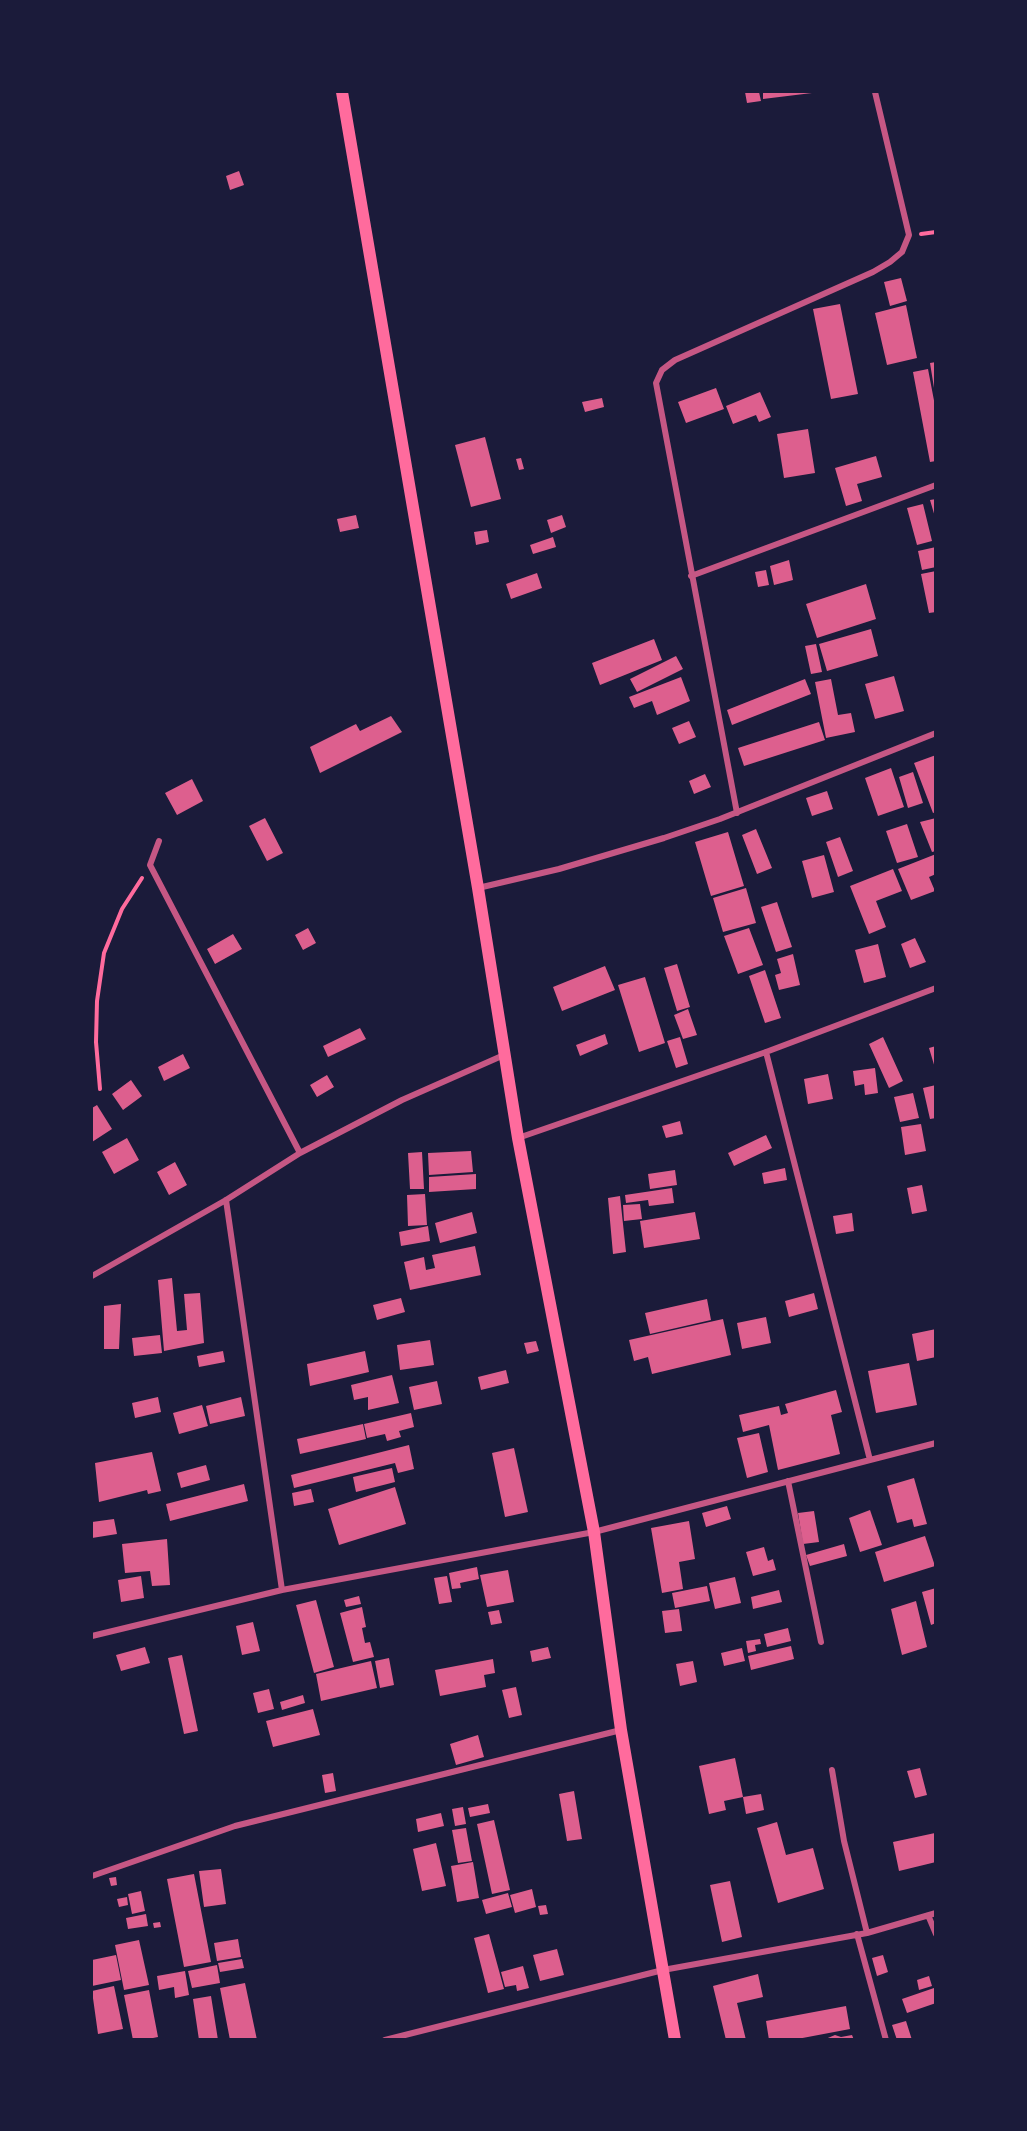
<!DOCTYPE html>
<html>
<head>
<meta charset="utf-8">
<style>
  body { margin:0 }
  #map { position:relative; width:1027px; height:2131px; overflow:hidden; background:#1b1b3a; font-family:Signika,sans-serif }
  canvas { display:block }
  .frame { position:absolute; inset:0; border:93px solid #1b1b3a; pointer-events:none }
</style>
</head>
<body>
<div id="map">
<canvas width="1027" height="2131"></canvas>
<div class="frame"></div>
</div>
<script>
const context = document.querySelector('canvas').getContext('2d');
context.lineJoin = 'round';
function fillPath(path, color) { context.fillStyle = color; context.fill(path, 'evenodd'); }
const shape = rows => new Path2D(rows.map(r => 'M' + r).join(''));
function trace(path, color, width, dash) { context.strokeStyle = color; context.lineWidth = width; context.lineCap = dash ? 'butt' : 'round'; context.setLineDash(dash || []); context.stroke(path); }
fillPath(shape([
  [745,92,759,92,761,101,747,103],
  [763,92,812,92,812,93,763,99],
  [239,171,244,185,230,190,226,176],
  [901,278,907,301,890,306,884,282],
  [840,304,858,394,831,399,813,309],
  [906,305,917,358,887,365,875,313],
  [936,362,936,388,934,388,930,363],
  [928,369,936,411,936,461,930,462,913,372],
  [716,388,724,409,686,423,678,402],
  [760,392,771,417,759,422,756,415,733,424,726,406],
  [602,398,604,407,585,412,582,402],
  [808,429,815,473,784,478,777,434],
  [485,437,501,499,471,507,455,445],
  [876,456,882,477,857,484,862,501,846,506,835,468],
  [521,458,524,469,519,470,516,459],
  [936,499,936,517,935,517,930,500],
  [923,504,932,541,917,545,907,508],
  [356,515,359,528,340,532,337,519],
  [562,515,566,527,551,533,547,520],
  [487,530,489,542,476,545,474,532],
  [553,537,556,547,533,554,530,545],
  [936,547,936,567,922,570,918,551],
  [789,560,793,580,774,585,770,566],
  [766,570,769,585,758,587,755,572],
  [936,571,936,612,929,613,921,574],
  [537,573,542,588,511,599,506,584],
  [866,584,876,619,817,638,806,604],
  [871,629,878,656,827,671,819,644],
  [654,639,662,660,600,685,592,663],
  [816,644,822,672,811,674,805,646],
  [676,656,683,669,637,692,630,679],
  [894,676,904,711,875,719,865,684],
  [681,677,690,701,657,715,652,701,634,708,629,697],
  [805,679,811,694,732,725,727,710],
  [831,679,838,715,851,713,855,732,826,738,815,682],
  [391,716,402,732,320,773,310,747,356,724,360,731],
  [689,721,696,737,679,744,672,728],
  [819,722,825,740,744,766,738,748],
  [936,755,936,812,933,813,914,763],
  [891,768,904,807,878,816,865,778],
  [913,772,923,803,908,808,899,777],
  [705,774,711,787,694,794,689,781],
  [192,779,203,801,177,815,165,793],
  [827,791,833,809,812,816,806,798],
  [265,818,283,853,267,861,249,826],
  [936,818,936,851,932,852,920,822],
  [907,824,918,857,897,863,886,831],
  [756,829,772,868,757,874,742,835],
  [728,832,744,886,711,896,695,842],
  [840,837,853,871,838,877,826,842],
  [936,854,936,874,929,877,935,891,911,900,898,869],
  [824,855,834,892,812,898,802,861],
  [893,869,902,891,876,901,886,927,869,934,850,886],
  [746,888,756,923,723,932,713,898],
  [777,902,792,947,776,952,761,907],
  [308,928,316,943,303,950,295,935],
  [749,928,763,965,738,974,724,936],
  [233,934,242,949,215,964,207,949],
  [915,938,926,962,910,968,901,944],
  [878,944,886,977,864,983,855,950],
  [793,954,800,985,779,990,775,975,781,973,777,959],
  [677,964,690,1007,677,1011,664,968],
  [605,966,615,990,562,1011,553,987],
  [765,970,781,1018,765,1023,749,976],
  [645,977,665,1043,639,1052,618,985],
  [688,1009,697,1035,683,1039,674,1015],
  [360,1028,366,1039,328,1057,323,1046],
  [605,1034,608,1044,580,1056,576,1045],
  [680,1037,688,1064,676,1068,667,1041],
  [883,1037,903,1081,889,1088,869,1044],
  [936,1046,936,1068,935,1068,929,1048],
  [183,1054,190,1068,164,1081,158,1067],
  [875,1068,878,1093,865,1095,864,1084,855,1086,853,1071],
  [828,1074,833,1099,808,1104,804,1079],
  [327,1075,334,1087,317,1097,310,1085],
  [131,1080,142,1096,123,1110,112,1094],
  [936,1085,936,1118,930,1119,923,1088],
  [913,1093,919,1118,900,1122,894,1097],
  [97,1105,112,1129,92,1142,92,1108],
  [680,1121,683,1134,666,1138,662,1126],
  [921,1124,926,1151,905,1155,901,1127],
  [766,1135,772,1148,734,1166,728,1153],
  [127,1138,139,1160,114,1174,102,1152],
  [471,1151,473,1172,429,1175,428,1153],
  [422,1152,424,1189,410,1189,408,1153],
  [175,1162,187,1185,169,1195,157,1172],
  [785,1168,787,1180,764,1184,762,1173],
  [675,1170,677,1185,650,1189,648,1174],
  [476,1174,476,1189,429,1192,429,1177],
  [922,1185,927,1211,912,1214,907,1188],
  [672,1188,674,1203,649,1206,648,1200,626,1203,625,1195],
  [425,1194,427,1225,408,1226,407,1195],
  [620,1196,626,1252,613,1254,608,1198],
  [640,1204,642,1219,624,1221,623,1205],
  [472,1212,477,1233,440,1243,435,1223],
  [695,1212,700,1239,644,1248,640,1221],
  [852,1213,854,1231,836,1234,833,1216],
  [428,1226,430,1241,401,1246,399,1232],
  [475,1246,481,1275,410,1290,404,1262,424,1257,426,1270,435,1268,432,1255],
  [172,1278,177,1331,187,1330,184,1294,200,1293,204,1343,164,1351,158,1280],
  [814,1293,818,1309,789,1317,785,1301],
  [401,1298,405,1312,377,1320,373,1305],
  [707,1299,711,1320,650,1334,645,1313],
  [121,1304,119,1349,104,1349,104,1306],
  [766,1317,771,1343,742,1349,737,1323],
  [723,1319,731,1355,652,1374,648,1357,634,1361,629,1340],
  [936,1329,936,1357,917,1361,912,1334],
  [160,1335,162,1353,134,1356,132,1338],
  [430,1340,434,1365,400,1370,397,1345],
  [536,1341,539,1351,527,1354,524,1343],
  [223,1351,225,1362,199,1367,197,1356],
  [365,1351,369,1372,310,1386,307,1364],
  [909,1363,917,1405,876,1413,868,1371],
  [506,1370,509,1383,481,1390,478,1377],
  [392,1375,399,1403,368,1410,368,1397,354,1400,351,1385],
  [437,1381,442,1404,414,1410,409,1387],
  [836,1390,842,1412,831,1415,840,1454,778,1470,769,1425,743,1432,739,1415,779,1406,781,1415,788,1413,785,1404],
  [158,1397,161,1412,135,1418,132,1403],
  [241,1397,245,1416,210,1424,206,1406],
  [202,1405,208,1426,179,1434,173,1413],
  [411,1413,414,1427,399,1431,401,1437,387,1441,385,1434,367,1438,364,1424],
  [363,1424,366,1439,300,1454,297,1439],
  [759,1433,768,1472,747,1478,737,1438],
  [409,1445,414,1469,398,1473,395,1463,294,1488,291,1475],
  [514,1448,528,1512,505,1517,492,1453],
  [152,1452,161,1491,148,1494,147,1490,99,1502,95,1463],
  [206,1465,210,1480,181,1488,177,1473],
  [392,1468,395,1482,356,1492,353,1477],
  [914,1478,927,1524,914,1527,912,1519,897,1523,887,1486],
  [244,1484,248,1501,170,1521,166,1504],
  [395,1487,406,1524,339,1545,328,1509],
  [311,1489,314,1502,294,1506,292,1493],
  [727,1506,731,1519,706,1527,702,1513],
  [870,1510,882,1545,860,1552,849,1518],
  [814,1511,819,1542,803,1544,798,1513],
  [114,1519,117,1534,92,1538,92,1522],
  [689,1521,695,1559,679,1562,683,1589,662,1593,651,1528],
  [925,1536,935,1566,884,1582,875,1552],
  [167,1539,170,1585,152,1586,150,1571,125,1573,122,1544],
  [844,1544,847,1556,810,1566,806,1555],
  [764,1547,768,1561,773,1559,776,1570,753,1576,746,1552],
  [477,1567,479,1579,460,1583,461,1588,452,1589,449,1573],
  [508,1570,514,1602,487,1607,480,1575],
  [141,1576,144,1598,121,1602,118,1580],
  [447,1576,452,1602,439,1604,434,1578],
  [735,1577,741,1603,715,1609,709,1583],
  [707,1586,710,1601,675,1608,672,1593],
  [936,1588,936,1623,931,1625,922,1592],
  [779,1590,782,1602,753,1609,751,1597],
  [359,1596,361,1604,346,1607,344,1600],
  [316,1600,334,1667,314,1673,296,1605],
  [916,1601,927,1647,902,1655,891,1609],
  [362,1607,366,1627,362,1628,365,1643,370,1642,374,1657,353,1662,340,1613],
  [679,1609,682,1631,665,1633,662,1611],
  [499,1610,502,1623,491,1625,488,1612],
  [253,1622,260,1651,242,1655,236,1626],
  [788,1628,791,1641,767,1647,764,1634],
  [760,1639,761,1644,755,1645,756,1651,748,1653,746,1641],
  [791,1646,794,1659,751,1670,748,1656],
  [145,1647,150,1663,121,1671,116,1655],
  [548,1647,551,1658,532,1662,530,1651],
  [742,1648,745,1661,724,1666,721,1653],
  [182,1655,198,1731,184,1734,168,1658],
  [389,1658,394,1685,380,1688,375,1661],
  [493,1659,495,1673,484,1675,486,1687,440,1696,435,1670],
  [371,1661,377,1688,321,1701,316,1674],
  [693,1661,697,1682,680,1686,676,1664],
  [516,1687,522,1715,509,1718,502,1690],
  [269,1689,274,1709,258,1713,253,1693],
  [303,1695,305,1703,282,1710,280,1702],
  [313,1709,320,1735,273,1747,266,1721],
  [478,1735,484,1757,456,1765,450,1744],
  [735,1758,743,1797,724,1801,726,1810,709,1814,699,1766],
  [920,1768,927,1795,915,1798,907,1771],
  [333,1773,336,1791,325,1793,322,1775],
  [574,1791,582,1839,567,1841,559,1794],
  [761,1794,764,1810,746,1814,743,1797],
  [488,1804,490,1813,470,1817,468,1808],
  [463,1807,466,1824,455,1826,452,1809],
  [441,1813,444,1826,418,1832,416,1819],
  [494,1820,510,1890,492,1894,477,1824],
  [777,1822,786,1855,813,1848,824,1889,778,1903,757,1828],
  [466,1828,472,1861,458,1863,452,1830],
  [935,1833,936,1862,899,1871,893,1842],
  [436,1843,446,1886,422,1891,413,1849],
  [473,1862,479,1898,457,1902,451,1866],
  [221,1869,226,1904,204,1907,199,1871],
  [194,1874,211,1962,184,1967,167,1879],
  [116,1877,117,1885,111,1886,109,1878],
  [730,1881,742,1937,722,1942,710,1885],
  [532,1889,536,1907,515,1913,510,1895],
  [141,1891,145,1911,132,1914,128,1894],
  [508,1893,512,1907,486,1914,482,1900],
  [127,1897,128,1905,119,1907,117,1899],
  [546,1905,548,1914,540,1915,538,1906],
  [146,1914,148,1926,128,1929,126,1918],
  [160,1922,161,1927,154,1928,153,1923],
  [489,1934,504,1989,488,1993,474,1938],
  [238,1939,241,1957,217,1961,214,1943],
  [139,1940,149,1985,124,1990,115,1945],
  [557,1949,564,1975,540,1981,533,1955],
  [116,1955,121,1980,92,1986,92,1960],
  [883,1955,888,1972,877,1976,872,1958],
  [242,1959,244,1968,220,1972,218,1963],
  [217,1965,220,1983,192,1988,188,1971],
  [523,1966,529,1988,517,1991,516,1985,505,1987,501,1972],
  [185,1971,189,1995,175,1998,174,1987,159,1990,157,1976],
  [758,1974,763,1997,737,2003,746,2040,726,2040,713,1986],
  [929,1976,932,1986,919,1990,917,1980],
  [245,1983,257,2040,230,2040,220,1988],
  [114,1986,123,2029,98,2034,92,1991],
  [934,1988,936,2003,907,2013,902,1999],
  [149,1990,158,2037,153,2038,154,2040,133,2040,124,1995],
  [211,1996,218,2040,199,2040,193,1999],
  [846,2006,850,2029,792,2040,769,2040,766,2021],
  [906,2021,912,2040,897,2040,892,2025],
  [835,2035,841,2037,852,2035,854,2040,823,2040]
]), '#dd5f8e');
trace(shape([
  [921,234,936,232],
  [100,1089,96,1042,97,1001,104,953,122,909,142,878]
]), '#ff6b9d', 4);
trace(shape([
  [691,576,936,485],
  [737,813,656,383,662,370,675,360,873,272,890,262,902,252,909,235,875,92],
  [159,841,150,865,300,1153],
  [478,888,559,869,664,838,720,819,936,733],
  [518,1138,766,1052,936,988],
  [226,1200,282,1590],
  [92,1276,226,1200,300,1153,402,1100,504,1055],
  [870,1460,936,1443],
  [788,1481,821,1642],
  [92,1636,282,1590,594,1532,870,1460,766,1052],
  [832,1770,844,1841,867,1933],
  [92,1876,235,1826,621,1730],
  [928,1915,936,1934],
  [857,1934,886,2040],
  [385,2040,663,1970,867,1933,936,1913]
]), '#c65784', 6);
trace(shape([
  [342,92,478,888,518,1138,594,1532,621,1730,675,2040]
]), '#ff6b9d', 12);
</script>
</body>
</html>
